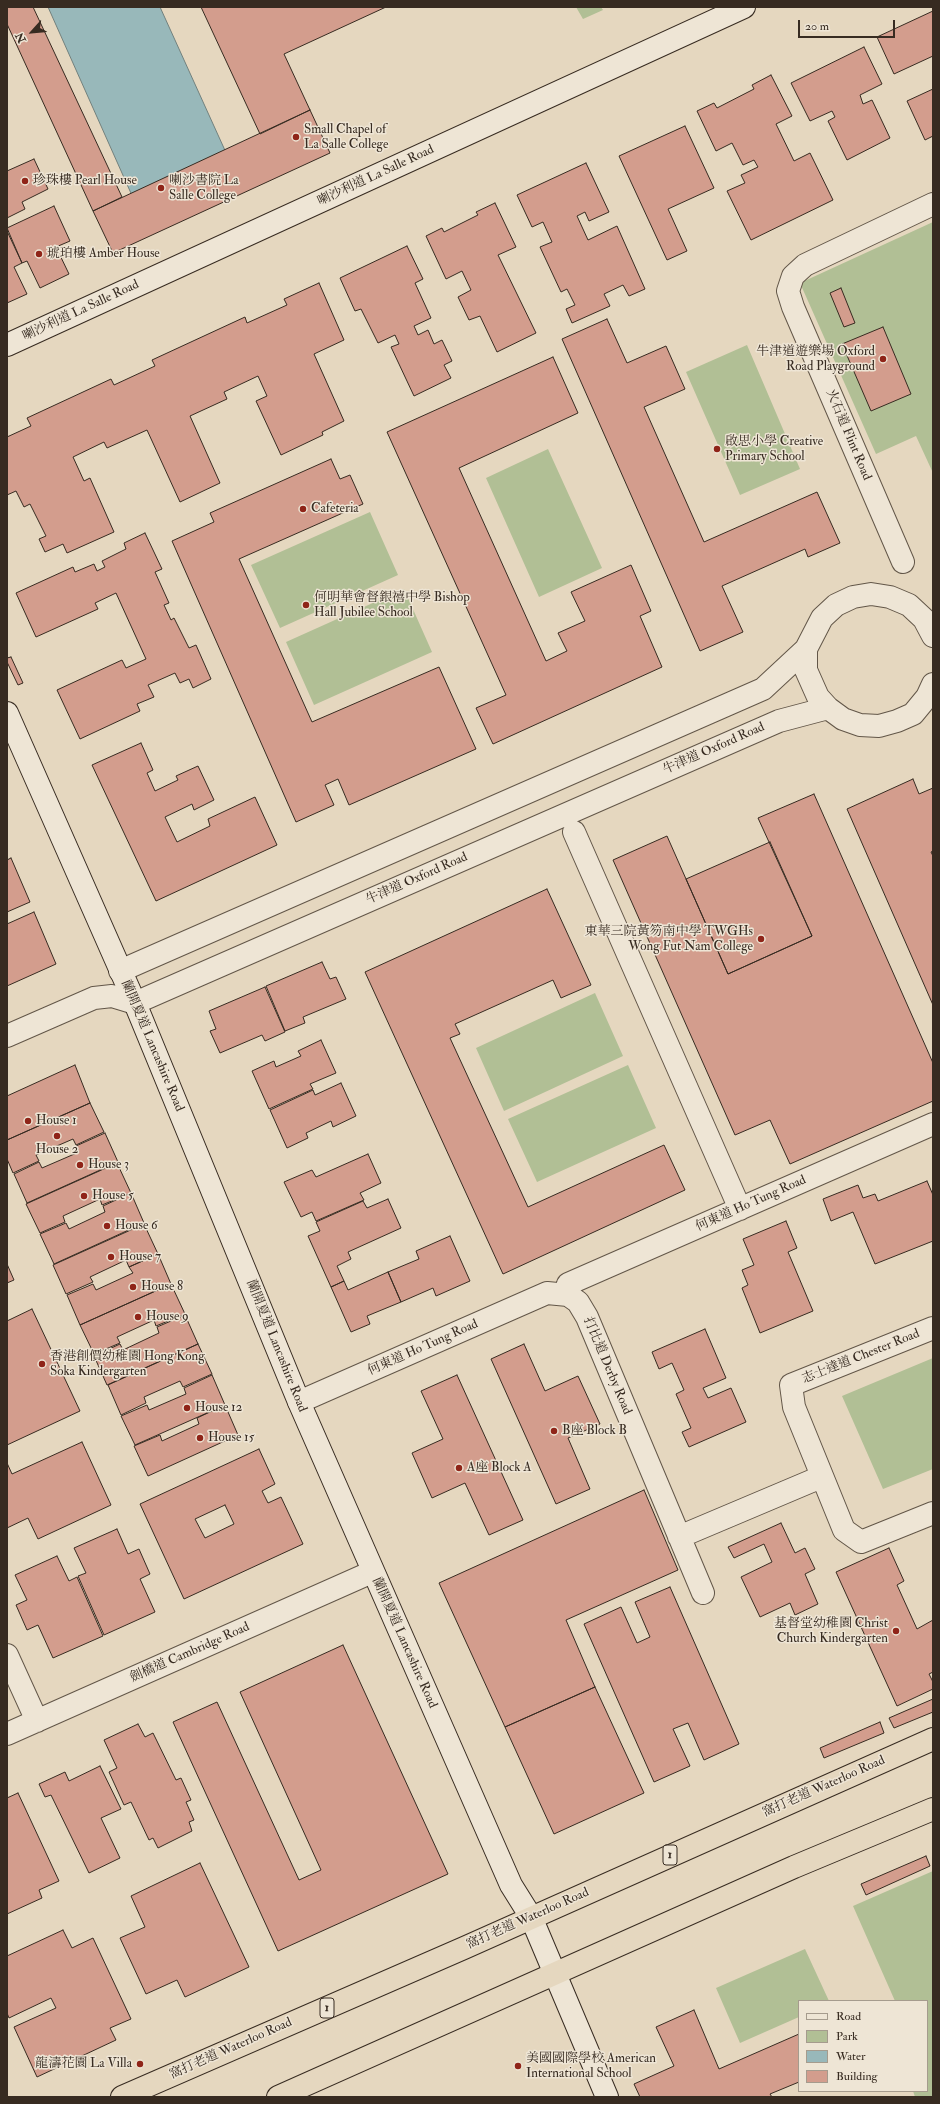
<!DOCTYPE html>
<html>
<head>
<meta charset="utf-8">
<style>
  body { margin:0 }
  #map { position:relative; width:940px; height:2104px; overflow:hidden; background:#e5d7bf; font-family:"IM FELL Double Pica",serif }
  canvas { display:block }
  .frame { position:absolute; inset:0; border:8px solid #372b21; pointer-events:none }
  .legend { position:absolute; left:798px; top:2000px; width:130px; height:92px; box-sizing:border-box; background:#eee5d5; border:1px solid #a59b8d; margin:0; padding:5px 7px; list-style:none; font-size:12px; color:#372b21 }
  .legend li { display:flex; align-items:center; gap:8px; height:20px }
  .legend b { width:20px; border:1px solid #a59b8d }
  .north { position:absolute; left:12px; top:12px; width:40px; height:40px; -webkit-text-stroke:3px #eee5d5; paint-order:stroke; rotate:243deg; font-size:11px; font-weight:700; line-height:16px; text-align:center; color:#372b21 }
  .north::after { content:''; display:block; margin:auto; width:14px; height:18px; background:#372b21; clip-path:polygon(50% 0,100% 100%,50% 72%,0 100%) }
  .scale { position:absolute; left:798px; top:20px; width:97px; height:18px; box-sizing:border-box; border:2px solid #372b21; border-top:0; padding-left:5px; font-size:12px; line-height:14px; white-space:nowrap; color:#372b21; -webkit-text-stroke:3px #eee5d5; paint-order:stroke }
</style>
</head>
<body>
<div id="map">
<canvas width="940" height="2104"></canvas>
<div class="frame"></div>
<ul class="legend">
<li><b style="height:5px;background:#eee5d5"></b>Road</li>
<li><b style="height:11px;background:#b1bf95"></b>Park</li>
<li><b style="height:11px;background:#98b8ba"></b>Water</li>
<li><b style="height:11px;background:#d39d8d"></b>Building</li>
</ul>
<div class="north">N</div>
<div class="scale">20 m</div>
</div>
<script>
const context = document.querySelector('canvas').getContext('2d');
context.lineJoin = 'round';
function fillPath(path, color) { context.fillStyle = color; context.fill(path, 'evenodd'); }
const shape = rows => new Path2D(rows.map(r => 'M' + r).join(''));
function trace(path, color, width, dash) { context.strokeStyle = color; context.lineWidth = width; context.lineCap = dash ? 'butt' : 'round'; context.setLineDash(dash || []); context.stroke(path); }
function drawText(font, color, halo, rows, align = 'center') {
  context.font = font + ' "IM FELL Double Pica","Noto Serif TC",serif'; context.lineWidth = 3; context.setLineDash([]); context.textBaseline = 'middle'; context.strokeStyle = halo; context.fillStyle = color; for (const [text, x, y, turn = 0] of rows) {
    context.save(); context.translate(x, y); context.rotate((+turn || 0) * Math.PI / 180); context.textAlign = isNaN(turn) ? turn : align; if (halo) context.strokeText(text, 0, 0); context.fillText(text, 0, 0); context.restore();
  }
}
fillPath(shape([
  [576,7,601,7,603,10,583,19],
  [933,222,933,473,916,436,876,454,800,283],
  [747,345,800,469,740,495,686,372],
  [548,449,602,568,539,597,486,478],
  [370,512,398,575,280,628,251,565],
  [404,589,432,652,314,705,286,642],
  [595,993,623,1056,504,1111,476,1048],
  [628,1065,656,1128,537,1182,508,1119],
  [933,1358,933,1469,883,1489,842,1396],
  [933,1871,933,2097,915,2097,913,2091,927,2091,927,2001,895,2001,853,1906],
  [805,1949,829,2001,799,2001,799,2017,740,2043,716,1988]
]), '#b1bf95');
const water = shape([
  [48,7,160,7,228,157,134,200,48,7]
]);
fillPath(water, '#98b8ba');
trace(water, '#71807d', 1);
const building = shape([
  [7,7,33,7,122,197,93,211,7,24,7,7],
  [201,7,386,7,284,54,310,110,260,134,201,7],
  [933,11,933,56,894,74,877,37,933,11],
  [864,47,882,84,860,95,863,104,872,100,890,138,847,160,828,121,835,117,832,111,810,121,791,83,864,47],
  [771,75,792,116,776,124,794,161,810,153,833,200,751,240,727,191,745,183,741,175,758,167,754,160,743,165,732,143,716,151,697,111,714,103,717,108,754,89,752,85,771,75],
  [933,89,933,136,925,140,907,101,933,89],
  [310,110,330,153,113,253,93,211,310,110],
  [685,126,714,188,668,209,687,251,667,260,619,156,685,126],
  [34,159,48,189,22,202,25,209,7,218,7,171,34,159],
  [586,163,609,212,589,221,585,212,577,216,588,240,617,226,645,289,629,296,623,285,604,294,610,306,572,323,566,309,575,305,567,289,561,292,540,247,552,242,543,222,532,227,517,195,586,163],
  [495,203,516,247,498,255,536,333,497,352,480,316,469,320,458,297,471,290,462,271,446,279,426,236,442,228,444,232,478,215,476,212,495,203],
  [54,206,70,241,56,247,69,274,40,288,27,261,22,263,7,228,54,206],
  [7,231,22,263,14,267,27,294,7,303,7,231],
  [407,246,423,279,415,283,431,318,414,326,418,335,428,330,434,344,442,340,452,361,444,365,451,378,414,396,391,347,399,344,395,335,378,343,361,309,355,311,340,278,407,246],
  [319,283,344,340,314,354,344,421,322,432,323,435,281,455,256,401,267,396,258,376,224,392,227,399,190,416,220,483,180,502,147,430,107,448,104,442,73,457,84,481,90,478,114,532,67,553,63,544,45,552,39,539,46,536,30,504,24,507,16,491,7,495,7,437,31,426,27,418,111,379,114,385,155,366,152,360,245,317,247,323,287,305,284,299,319,283],
  [841,288,855,323,844,327,830,293,841,288],
  [607,319,627,363,666,346,685,389,644,407,704,542,817,492,840,543,808,557,805,549,722,586,743,632,700,651,562,339,607,319],
  [883,327,911,394,871,411,842,344,883,327],
  [553,357,578,413,459,468,546,661,567,651,558,633,585,621,571,592,631,565,651,611,640,616,662,667,493,744,476,708,506,695,387,432,553,357],
  [331,459,340,479,350,475,363,504,239,559,312,722,439,667,476,749,349,805,338,779,325,785,334,805,296,822,172,541,214,522,210,513,331,459],
  [145,533,162,569,155,572,169,603,164,605,171,620,174,618,189,648,196,645,211,679,193,688,189,679,180,683,175,673,148,685,154,697,137,704,140,711,80,739,57,690,122,660,126,668,146,659,116,593,95,603,98,609,36,637,16,593,73,567,75,572,94,564,97,571,105,567,102,561,126,549,124,543,145,533],
  [11,657,23,683,18,685,7,662,7,658,11,657],
  [141,743,153,770,147,773,155,791,178,780,176,776,198,766,214,800,194,810,192,804,165,817,177,842,210,826,208,819,255,797,277,845,156,901,92,765,141,743],
  [913,779,919,794,933,788,933,851,931,852,933,856,933,1005,847,809,913,779],
  [814,794,933,1063,933,1101,790,1164,770,1120,735,1135,613,860,667,836,728,974,812,936,758,818,814,794],
  [770,842,812,936,728,974,686,879,770,842],
  [11,858,30,902,7,912,7,860,11,858],
  [547,889,591,985,561,998,553,980,455,1024,460,1034,450,1038,528,1207,664,1145,685,1190,503,1274,365,972,547,889],
  [34,912,56,964,7,986,7,924,34,912],
  [322,962,330,979,336,977,346,999,303,1017,305,1023,285,1031,266,986,322,962],
  [265,987,285,1032,265,1041,262,1035,220,1053,210,1031,216,1029,209,1011,265,987],
  [321,1040,336,1073,310,1084,313,1089,269,1109,252,1071,274,1061,276,1067,301,1056,298,1051,321,1040],
  [75,1065,90,1103,7,1140,7,1096,75,1065],
  [341,1083,356,1116,333,1127,331,1121,306,1133,308,1138,287,1148,270,1110,313,1090,315,1095,341,1083],
  [90,1103,104,1132,76,1145,73,1139,36,1155,39,1161,13,1173,7,1159,7,1140,90,1103],
  [105,1133,118,1162,27,1203,14,1174,39,1162,42,1168,79,1152,76,1146,105,1133],
  [368,1154,381,1183,360,1193,364,1200,316,1221,312,1212,301,1217,284,1182,312,1170,316,1177,368,1154],
  [117,1163,131,1193,102,1205,100,1199,63,1216,65,1222,40,1233,26,1204,117,1163],
  [927,1181,933,1195,933,1241,875,1264,853,1212,831,1221,823,1199,858,1185,863,1198,875,1194,878,1201,927,1181],
  [131,1193,144,1223,54,1264,40,1234,66,1223,69,1229,105,1212,103,1206,131,1193],
  [388,1199,401,1228,348,1252,351,1259,337,1266,344,1281,331,1287,308,1236,320,1231,316,1222,363,1201,367,1208,388,1199],
  [786,1221,797,1248,788,1252,813,1311,760,1333,742,1288,748,1285,742,1270,754,1265,743,1239,786,1221],
  [144,1224,158,1254,129,1267,126,1260,90,1277,93,1282,66,1294,53,1265,144,1224],
  [450,1236,470,1281,436,1296,433,1288,401,1302,388,1272,419,1259,416,1251,450,1236],
  [158,1254,171,1284,80,1325,67,1295,93,1284,96,1290,133,1273,129,1267,158,1254],
  [7,1264,14,1280,7,1283,7,1264],
  [388,1272,401,1302,367,1316,370,1324,351,1332,331,1287,344,1281,348,1290,388,1272],
  [171,1284,185,1314,156,1326,154,1320,117,1337,120,1343,94,1354,80,1325,171,1284],
  [32,1309,80,1411,7,1445,7,1321,32,1309],
  [185,1315,198,1344,107,1385,94,1356,120,1344,123,1350,159,1333,157,1327,185,1315],
  [705,1329,726,1378,703,1388,708,1398,731,1388,746,1422,689,1447,682,1432,691,1428,676,1394,684,1390,672,1363,659,1369,652,1352,705,1329],
  [198,1344,212,1374,183,1387,180,1381,144,1397,146,1403,121,1415,108,1385,198,1344],
  [524,1344,545,1391,578,1376,600,1424,568,1438,590,1489,556,1504,491,1359,524,1344],
  [212,1375,225,1405,135,1445,121,1416,147,1405,149,1410,186,1394,184,1388,212,1375],
  [457,1375,523,1520,489,1535,465,1483,432,1498,412,1453,443,1439,421,1391,457,1375],
  [225,1405,238,1435,148,1476,134,1446,160,1435,162,1441,199,1424,197,1418,225,1405],
  [82,1442,111,1505,38,1539,28,1518,7,1528,7,1463,12,1474,82,1442],
  [259,1449,275,1484,262,1491,268,1503,281,1497,303,1544,184,1599,140,1504,259,1449],
  [225,1505,234,1524,205,1538,195,1519,225,1505],
  [644,1490,678,1570,566,1620,595,1687,505,1727,439,1583,644,1490],
  [781,1523,795,1553,805,1548,815,1569,805,1574,818,1604,795,1615,790,1603,760,1617,741,1577,772,1562,764,1544,734,1558,728,1547,781,1523],
  [117,1529,128,1554,139,1549,150,1574,140,1579,155,1612,104,1635,78,1576,86,1573,74,1548,117,1529],
  [889,1548,904,1581,897,1585,917,1629,933,1620,933,1672,929,1674,933,1682,933,1689,897,1706,836,1572,889,1548],
  [57,1556,69,1581,77,1577,103,1636,53,1658,38,1625,27,1630,16,1605,27,1600,15,1575,57,1556],
  [670,1587,739,1744,704,1760,688,1723,673,1729,690,1766,654,1782,584,1624,621,1607,637,1643,650,1637,635,1602,670,1587],
  [343,1645,448,1874,278,1951,173,1722,217,1702,299,1880,321,1870,240,1692,343,1645],
  [595,1687,644,1793,554,1834,505,1727,595,1687],
  [933,1699,933,1712,894,1728,889,1718,933,1699],
  [880,1722,884,1733,824,1758,820,1748,880,1722],
  [138,1724,145,1737,153,1733,176,1780,181,1778,191,1800,186,1802,194,1820,189,1822,192,1831,158,1848,153,1838,149,1840,131,1802,124,1805,109,1772,117,1768,104,1740,138,1724],
  [100,1766,121,1809,101,1818,120,1858,89,1873,51,1795,45,1797,39,1784,65,1772,69,1781,100,1766],
  [18,1793,59,1881,39,1890,42,1898,7,1914,7,1798,18,1793],
  [926,1856,930,1866,866,1895,861,1884,926,1856],
  [200,1863,249,1967,185,1997,177,1980,146,1994,120,1938,145,1927,131,1896,200,1863],
  [63,1930,72,1948,93,1938,131,2019,110,2028,116,2040,37,2077,14,2027,56,2008,51,1998,9,2018,7,2013,7,1956,63,1930],
  [694,2010,719,2069,799,2034,799,2082,770,2094,772,2097,640,2097,634,2084,674,2066,656,2027,694,2010]
]);
fillPath(building, '#d39d8d');
trace(building, '#372b21', 1);
const street = shape([
  [903,562,793,307,788,291,793,276,805,265,933,204],
  [933,636,924,619,909,605,890,597,871,594,853,597,836,605,822,618,806,649,806,670,818,697,828,708,843,719,860,725,879,726,897,721,913,714,927,697,933,684],
  [574,832,740,1209],
  [120,971,763,689,806,649],
  [7,1036,94,998,112,996,135,1003,779,721,828,708],
  [568,1284,933,1124],
  [933,1328,791,1385,794,1407,844,1530,861,1542,933,1513],
  [299,1402,547,1293,568,1295,578,1302,587,1317,703,1593],
  [679,1537,821,1477],
  [7,1655,37,1721],
  [7,1734,372,1572]
]);
const secondary = shape([
  [7,345,744,7],
  [7,713,135,1003,299,1402,511,1885,531,1917,607,2097]
]);
const highway = shape([
  [122,2097,464,1948,933,1739],
  [278,2097,794,1867,933,1809]
]);
trace(street, '#625648', 24);
trace(secondary, '#372b21', 24);
trace(highway, '#372b21', 24);
trace(street, '#eee5d5', 22);
trace(secondary, '#eee5d5', 22);
trace(highway, '#e5d7bf', 22);
for (const [x, y, r, color] of [
  [296,137,4,"#8f2418"],
  [25,181,4,"#8f2418"],
  [161,188,4,"#8f2418"],
  [39,254,4,"#8f2418"],
  [883,359,4,"#8f2418"],
  [717,449,4,"#8f2418"],
  [303,509,4,"#8f2418"],
  [306,605,4,"#8f2418"],
  [761,939,4,"#8f2418"],
  [28,1121,4,"#8f2418"],
  [57,1136,4,"#8f2418"],
  [80,1165,4,"#8f2418"],
  [84,1196,4,"#8f2418"],
  [107,1226,4,"#8f2418"],
  [111,1257,4,"#8f2418"],
  [133,1287,4,"#8f2418"],
  [138,1317,4,"#8f2418"],
  [42,1364,4,"#8f2418"],
  [187,1408,4,"#8f2418"],
  [554,1431,4,"#8f2418"],
  [200,1438,4,"#8f2418"],
  [459,1468,4,"#8f2418"],
  [896,1631,4,"#8f2418"],
  [140,2064,4,"#8f2418"],
  [518,2066,4,"#8f2418"]
]) { const dot = new Path2D(); dot.arc(x, y, r, 0, 2 * Math.PI); context.fillStyle = color; context.fill(dot); trace(dot, '#eee5d5', 1.5); }
for (const [x, y, w] of [
  [670,1855,14],
  [327,2008,14]
]) { const box = new Path2D(); box.roundRect(x - w / 2, y - 10, w, 20, 3); context.fillStyle = '#eee5d5'; context.fill(box); trace(box, '#372b21', 1); }
drawText('bold 12px', '#372b21', null, [
  ["1",670,1855],
  ["1",327,2008]
]);
drawText('13px', '#372b21', '#eee5d5', [
  ["Small Chapel of",304,130],
  ["La Salle College",304,145],
  ["珍珠樓 Pearl House",33,181],
  ["喇沙書院 La",169,181],
  ["Salle College",169,196],
  ["琥珀樓 Amber House",47,254],
  ["牛津道遊樂場 Oxford",875,352,"right"],
  ["Road Playground",875,367,"right"],
  ["啟思小學 Creative",725,442],
  ["Primary School",725,457],
  ["Cafeteria",311,509],
  ["何明華會督銀禧中學 Bishop",314,598],
  ["Hall Jubilee School",314,613],
  ["東華三院黃笏南中學 TWGHs",753,932,"right"],
  ["Wong Fut Nam College",753,947,"right"],
  ["House 1",36,1121],
  ["House 2",57,1150,"center"],
  ["House 3",88,1165],
  ["House 5",92,1196],
  ["House 6",115,1226],
  ["House 7",119,1257],
  ["House 8",141,1287],
  ["House 9",146,1317],
  ["香港創價幼稚園 Hong Kong",50,1357],
  ["Soka Kindergarten",50,1372],
  ["House 12",195,1408],
  ["B座 Block B",562,1431],
  ["House 15",208,1438],
  ["A座 Block A",467,1468],
  ["基督堂幼稚園 Christ",888,1624,"right"],
  ["Church Kindergarten",888,1639,"right"],
  ["美國國際學校 American",526,2059],
  ["International School",526,2074],
  ["龍濤花園 La Villa",132,2064,"right"]
], 'left');
drawText('13px', '#372b21', '#eee5d5', [
  ["喇沙利道 La Salle Road",376,176,-25],
  ["喇沙利道 La Salle Road",81,311,-25],
  ["火石道 Flint Road",848,435,67],
  ["牛津道 Oxford Road",714,749,-24],
  ["牛津道 Oxford Road",417,879,-24],
  ["蘭開夏道 Lancashire Road",152,1046,67],
  ["何東道 Ho Tung Road",751,1204,-24],
  ["蘭開夏道 Lancashire Road",276,1346,68],
  ["何東道 Ho Tung Road",423,1348,-24],
  ["志士達道 Chester Road",861,1357,-22],
  ["打比道 Derby Road",607,1366,67],
  ["蘭開夏道 Lancashire Road",404,1643,66],
  ["劍橋道 Cambridge Road",190,1653,-24],
  ["窩打老道 Waterloo Road",824,1787,-24],
  ["窩打老道 Waterloo Road",528,1919,-24],
  ["窩打老道 Waterloo Road",231,2049,-24]
]);
</script>
</body>
</html>
